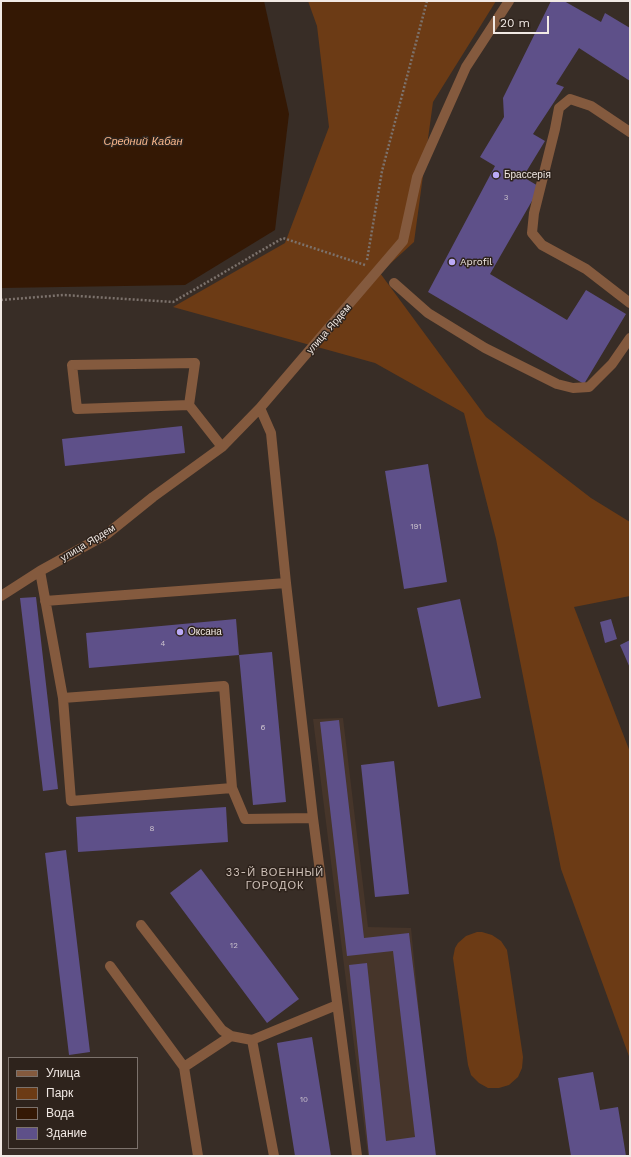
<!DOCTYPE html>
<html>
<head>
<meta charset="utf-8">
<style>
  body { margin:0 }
  #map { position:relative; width:631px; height:1157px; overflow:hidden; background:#382d26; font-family:"Work Sans",sans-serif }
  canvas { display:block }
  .frame { position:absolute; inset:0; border:2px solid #f1e9e4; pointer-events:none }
  .legend { position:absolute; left:8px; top:1057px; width:130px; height:92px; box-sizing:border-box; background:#2e231c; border:1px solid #7c726c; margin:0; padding:5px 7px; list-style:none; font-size:12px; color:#f1e9e4 }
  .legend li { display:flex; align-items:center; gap:8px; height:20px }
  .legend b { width:20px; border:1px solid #7c726c }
  .scale { position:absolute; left:493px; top:16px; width:56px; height:18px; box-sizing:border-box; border:2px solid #f1e9e4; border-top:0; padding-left:5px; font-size:12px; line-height:14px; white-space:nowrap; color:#f1e9e4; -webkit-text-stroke:3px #2e231c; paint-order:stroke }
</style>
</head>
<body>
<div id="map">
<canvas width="631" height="1157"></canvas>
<div class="frame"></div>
<ul class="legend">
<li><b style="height:5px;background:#845a3e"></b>Улица</li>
<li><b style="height:11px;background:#6c3b15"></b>Парк</li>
<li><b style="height:11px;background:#341804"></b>Вода</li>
<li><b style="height:11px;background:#5e5089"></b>Здание</li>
</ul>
<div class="scale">20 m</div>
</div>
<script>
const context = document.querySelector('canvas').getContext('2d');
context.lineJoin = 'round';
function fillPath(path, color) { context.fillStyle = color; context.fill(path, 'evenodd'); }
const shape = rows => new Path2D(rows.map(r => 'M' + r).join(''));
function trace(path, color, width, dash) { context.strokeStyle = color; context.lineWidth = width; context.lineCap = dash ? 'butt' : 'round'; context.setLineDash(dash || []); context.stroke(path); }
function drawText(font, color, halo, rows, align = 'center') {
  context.font = font + ' "Work Sans",sans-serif'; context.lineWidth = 3; context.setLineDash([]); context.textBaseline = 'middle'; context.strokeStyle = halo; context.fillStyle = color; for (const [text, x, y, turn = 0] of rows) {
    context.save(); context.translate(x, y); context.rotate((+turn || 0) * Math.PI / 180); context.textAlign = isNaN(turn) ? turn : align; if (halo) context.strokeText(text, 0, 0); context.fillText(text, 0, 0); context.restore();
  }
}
fillPath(shape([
  [343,718,368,927,411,928,433,1156,368,1156,313,719]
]), '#46352a');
fillPath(shape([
  [308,1,496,1,433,102,414,242,380,273,486,417,591,498,630,522,630,596,574,607,630,752,630,1059,561,869,496,539,464,413,375,363,173,307,285,243,329,127,317,26],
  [477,932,482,932,492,935,501,941,507,950,523,1057,522,1068,518,1077,509,1085,499,1088,488,1088,479,1083,471,1075,468,1065,453,958,455,948,458,943,466,936]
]), '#6c3b15');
fillPath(shape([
  [1,1,264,1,289,114,275,230,185,285,1,288]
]), '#341804');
fillPath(shape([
  [551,1,564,1,601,22,605,13,630,28,630,81,579,48,556,84,564,87,533,134,545,141,523,177,540,187,490,274,567,320,586,290,626,314,584,384,428,292,495,166,480,157,504,117,503,98],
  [182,426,185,453,65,466,62,439],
  [428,464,447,582,404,589,385,471],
  [36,597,58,789,43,791,20,598],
  [460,599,481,698,438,707,417,608],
  [236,619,239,655,272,652,286,802,253,805,239,655,89,668,86,633],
  [611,619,617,639,605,643,600,622],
  [630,640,630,668,620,645],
  [339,720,364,938,409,933,436,1156,369,1156,349,965,367,963,386,1141,415,1137,393,951,347,956,320,722],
  [394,761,409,894,375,897,361,765],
  [226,807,228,842,78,852,76,817],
  [66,850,90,1052,69,1055,45,853],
  [201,869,299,999,267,1023,170,893],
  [312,1037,331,1156,295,1156,277,1043],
  [593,1072,600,1110,618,1107,626,1156,571,1156,558,1078]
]), '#5e5089');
trace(shape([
  [367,260,382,171,427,1],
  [1,300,63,295,173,302,283,238,365,265]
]), '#7c726c', 2.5, [2, 2]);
trace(shape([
  [630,132,591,106,570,99,559,108,555,129,534,213,532,233,542,245,586,269,630,303],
  [394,283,428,313,485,348,557,384,573,388,589,387,612,364,630,338],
  [189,405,77,409,72,365,195,363,189,405,222,447],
  [260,408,271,433,286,583,313,818,357,1156],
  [40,571,63,698],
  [1,596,40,571,107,534,153,497,222,447,260,408,403,241,417,177,466,67,509,1],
  [45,601,286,583],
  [232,788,71,801,63,698,224,686,232,788,245,819,313,818],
  [141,925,222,1030,231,1036,252,1040],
  [110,966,184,1067],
  [198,1156,184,1067,231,1036],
  [274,1156,252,1040,337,1005]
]), '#845a3e', 10);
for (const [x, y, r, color] of [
  [496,175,4,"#bbaaf6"],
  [452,262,4,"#bbaaf6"],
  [180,632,4,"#bbaaf6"]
]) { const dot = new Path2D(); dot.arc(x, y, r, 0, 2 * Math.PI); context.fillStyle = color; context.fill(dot); trace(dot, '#2e231c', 1.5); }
drawText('8px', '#ccc3cd', null, [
  ["3",506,198],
  ["191",416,527],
  ["4",163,644],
  ["6",263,728],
  ["8",152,829],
  ["12",234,946],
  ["10",304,1100]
]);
drawText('10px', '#f1e9e4', '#2e231c', [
  ["Брассерiя",504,175],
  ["Aprofil",460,262],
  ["Оксана",188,632]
], 'left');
drawText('10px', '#f1e9e4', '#2e231c', [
  ["улица Ярдем",329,329,-49],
  ["улица Ярдем",88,543,-31]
]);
drawText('italic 11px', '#f9b68a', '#2e231c', [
  ["Средний Кабан",143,142]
]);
context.letterSpacing = '1px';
drawText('11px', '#cfc1b8', '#2e231c', [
  ["33-Й ВОЕННЫЙ",275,873],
  ["ГОРОДОК",275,886]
]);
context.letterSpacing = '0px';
</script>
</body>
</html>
